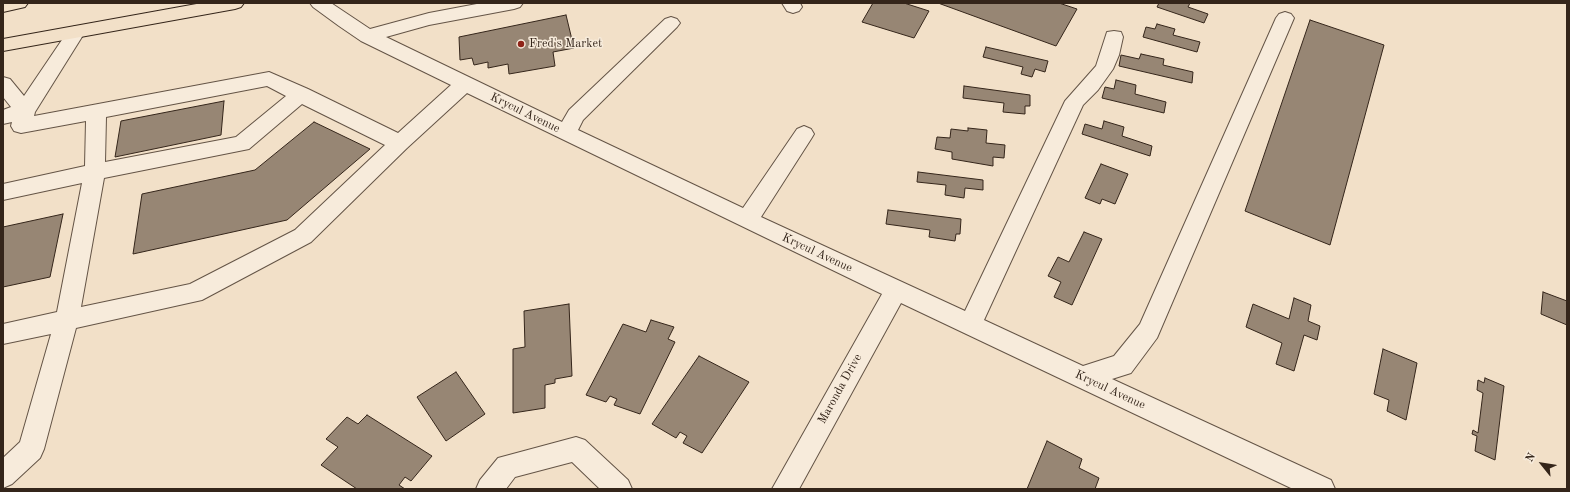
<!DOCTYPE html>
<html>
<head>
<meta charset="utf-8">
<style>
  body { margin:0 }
  #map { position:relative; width:1570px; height:492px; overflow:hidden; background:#f2e0c8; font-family:"Old Standard TT",serif }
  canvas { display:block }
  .frame { position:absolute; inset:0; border:4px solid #34251a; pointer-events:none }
  .north { position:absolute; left:1522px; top:444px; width:40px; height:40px; -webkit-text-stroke:3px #f7ebdb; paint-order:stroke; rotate:300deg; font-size:11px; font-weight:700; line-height:16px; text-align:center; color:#34251a }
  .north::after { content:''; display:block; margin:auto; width:14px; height:18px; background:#34251a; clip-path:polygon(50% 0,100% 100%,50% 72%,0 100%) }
</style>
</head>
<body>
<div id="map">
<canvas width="1570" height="492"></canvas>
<div class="frame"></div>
<div class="north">N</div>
</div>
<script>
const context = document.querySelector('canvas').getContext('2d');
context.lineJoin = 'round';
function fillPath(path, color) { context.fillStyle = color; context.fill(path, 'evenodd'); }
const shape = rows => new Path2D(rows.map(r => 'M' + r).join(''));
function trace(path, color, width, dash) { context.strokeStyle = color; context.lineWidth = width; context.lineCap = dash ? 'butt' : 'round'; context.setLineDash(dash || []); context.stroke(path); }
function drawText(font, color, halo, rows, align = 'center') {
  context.font = font + ' "Old Standard TT",serif'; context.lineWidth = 3; context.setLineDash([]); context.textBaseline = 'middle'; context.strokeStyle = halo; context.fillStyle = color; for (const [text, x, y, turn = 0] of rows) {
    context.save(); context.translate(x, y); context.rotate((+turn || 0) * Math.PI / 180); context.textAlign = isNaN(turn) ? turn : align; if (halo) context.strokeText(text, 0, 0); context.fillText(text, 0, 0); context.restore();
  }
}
const building = shape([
  [873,3,904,3,929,11,914,38,862,22,873,3],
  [938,3,1059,3,1077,9,1056,46,938,3],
  [1159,3,1190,3,1188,7,1208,14,1204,23,1157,7,1159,3],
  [566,15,574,48,553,52,555,66,509,74,508,64,488,68,488,62,474,65,472,58,460,60,459,37,566,15],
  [1310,20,1384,45,1330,245,1245,211,1310,20],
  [1157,24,1175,29,1173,35,1200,42,1197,52,1143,37,1146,27,1155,29,1157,24],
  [986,47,1048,61,1045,72,1035,69,1032,77,1021,74,1023,67,983,57,986,47],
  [1141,54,1164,59,1163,65,1193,72,1192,83,1119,66,1121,55,1139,59,1141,54],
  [1116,80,1136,85,1135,94,1166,102,1164,113,1102,98,1105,87,1114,89,1116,80],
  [964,86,1030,95,1030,106,1025,106,1025,114,1003,112,1004,103,963,98,964,86],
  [224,101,221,135,115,157,121,121,224,101],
  [1104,121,1124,127,1122,136,1152,146,1150,156,1082,134,1085,124,1102,129,1104,121],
  [314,122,370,149,287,220,133,254,142,194,255,170,314,122],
  [968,128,987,130,986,143,1005,145,1004,158,993,157,993,166,952,159,952,152,935,149,937,137,950,138,951,129,968,131,968,128],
  [1101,164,1128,174,1115,204,1102,199,1100,204,1085,198,1101,164],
  [918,172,983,180,983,190,965,188,964,198,945,195,946,185,917,182,918,172],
  [888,210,961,219,960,234,956,234,955,241,929,237,930,230,886,224,888,210],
  [63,214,50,277,3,287,3,227,63,214],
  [1084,232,1102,239,1072,305,1054,297,1061,282,1048,276,1058,257,1069,262,1084,232],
  [1543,292,1567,301,1567,325,1541,314,1543,292],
  [1294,298,1311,305,1308,321,1320,326,1317,340,1304,335,1294,371,1276,364,1282,343,1246,327,1253,304,1289,319,1294,298],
  [569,304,572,376,555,379,555,383,545,385,545,408,513,413,513,349,525,347,524,311,569,304],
  [651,320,674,327,668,339,675,342,640,414,614,405,617,399,610,396,606,402,586,395,623,324,646,332,651,320],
  [1383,349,1417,363,1406,420,1387,411,1389,400,1374,394,1383,349],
  [699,356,749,382,702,453,683,443,687,436,680,432,676,438,652,424,699,356],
  [456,372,485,414,446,441,417,397,456,372],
  [1485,378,1504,386,1495,460,1475,451,1477,436,1472,434,1473,430,1478,433,1483,393,1477,390,1478,380,1484,383,1485,378],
  [367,415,432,456,411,481,405,477,399,485,405,489,357,489,321,465,338,447,326,439,347,417,358,424,367,415],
  [1047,441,1082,459,1079,468,1099,478,1095,489,1027,489,1047,441]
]);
fillPath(building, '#978674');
trace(building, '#34251a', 1);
const minor = shape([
  [310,3,331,3,370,29,429,13,482,3,523,3,520,7,514,9,429,25,386,37,562,122,569,110,665,19,671,17,677,19,680,23,677,27,583,120,578,130,743,208,797,129,804,126,811,129,814,134,811,139,761,217,965,311,1065,101,1096,66,1107,32,1114,31,1121,32,1123,37,1119,55,1113,69,1098,90,1083,105,984,320,1083,366,1114,356,1140,324,1276,18,1279,14,1285,12,1291,14,1294,18,1157,338,1131,373,1112,379,1331,480,1335,489,1293,489,901,303,799,489,772,489,882,294,467,93,407,148,311,242,202,300,76,328,44,449,40,458,12,484,3,488,3,458,20,442,51,334,3,344,3,324,57,312,82,183,3,200,3,184,85,166,86,121,21,133,14,131,11,126,12,122,3,124,3,110,11,107,3,97,3,77,10,79,24,96,70,28,76,26,82,28,85,32,35,112,34,116,269,72,308,89,398,133,451,85,361,41,339,26,313,7,310,3],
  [267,86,286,96,236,137,105,162,106,117,267,86],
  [302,104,385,145,295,230,190,284,81,307,104,178,249,149,302,104],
  [782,3,800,3,802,7,799,11,793,13,787,11,782,3],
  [576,437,585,440,628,480,632,489,600,489,572,462,515,477,506,489,476,489,480,480,498,458,576,437]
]);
const major = shape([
  [3,3,28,3,25,7,3,12,3,3],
  [202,3,244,3,241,7,235,9,3,51,3,39,202,3]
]);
trace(minor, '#645446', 2);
trace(major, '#34251a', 2);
fillPath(minor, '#f7ebdb');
fillPath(major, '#f2e0c8');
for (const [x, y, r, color] of [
  [521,44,4,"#8f2418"]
]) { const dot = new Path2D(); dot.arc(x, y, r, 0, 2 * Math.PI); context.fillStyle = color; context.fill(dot); trace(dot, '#f7ebdb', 1.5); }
drawText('12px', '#34251a', '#f7ebdb', [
  ["Fred's Market",529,44]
], 'left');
drawText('12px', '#34251a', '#f7ebdb', [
  ["Krycul Avenue",525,113,26],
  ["Krycul Avenue",817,253,25],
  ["Maronda Drive",840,389,-61],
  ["Krycul Avenue",1110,390,25]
]);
</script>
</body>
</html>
